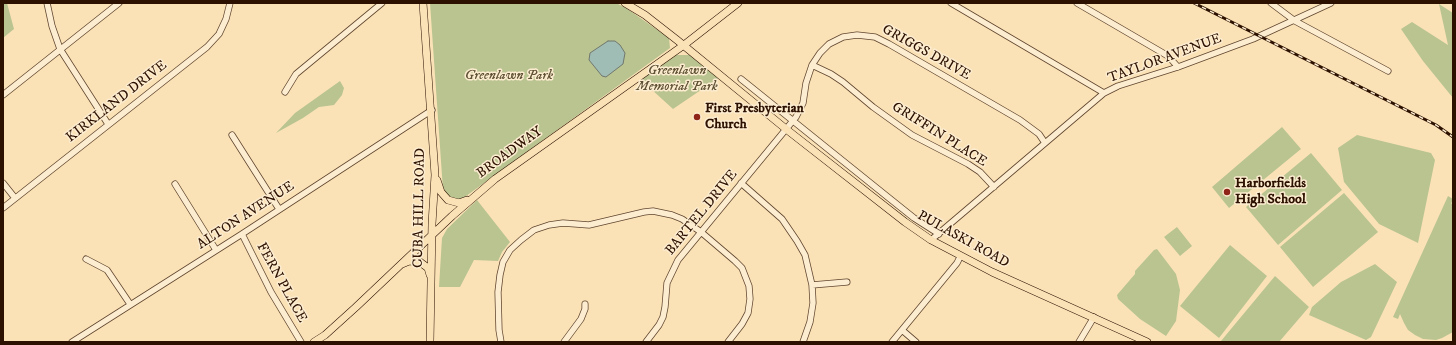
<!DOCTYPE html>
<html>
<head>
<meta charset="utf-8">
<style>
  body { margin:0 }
  #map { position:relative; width:1456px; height:345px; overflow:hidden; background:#fae2b6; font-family:"IM FELL DW Pica",serif }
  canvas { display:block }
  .frame { position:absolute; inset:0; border:4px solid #2d1100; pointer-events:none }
</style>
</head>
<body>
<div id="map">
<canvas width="1456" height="345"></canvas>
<div class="frame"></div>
</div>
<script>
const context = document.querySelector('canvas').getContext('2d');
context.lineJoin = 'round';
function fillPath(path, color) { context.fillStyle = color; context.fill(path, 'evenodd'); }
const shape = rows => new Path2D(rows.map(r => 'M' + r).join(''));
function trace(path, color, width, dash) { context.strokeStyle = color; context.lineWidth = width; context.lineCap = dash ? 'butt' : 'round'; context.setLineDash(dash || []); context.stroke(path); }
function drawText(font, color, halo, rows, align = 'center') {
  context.font = font + ' "IM FELL DW Pica",serif'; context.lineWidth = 3; context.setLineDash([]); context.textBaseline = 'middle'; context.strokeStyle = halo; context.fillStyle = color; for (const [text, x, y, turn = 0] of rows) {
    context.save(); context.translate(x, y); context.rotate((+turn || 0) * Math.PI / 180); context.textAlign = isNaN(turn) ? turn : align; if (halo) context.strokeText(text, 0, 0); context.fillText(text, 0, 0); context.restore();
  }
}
fillPath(shape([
  [3,3,7,3,14,29,3,38],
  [430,3,616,3,626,8,669,38,670,48,462,199,456,201,450,199,443,190],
  [1439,4,1453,13,1453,98,1423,61,1401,29,1412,22,1448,45],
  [674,55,694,55,720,77,673,109,640,79],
  [340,81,344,88,342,95,334,105,319,107,303,118,276,133,295,113],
  [1282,127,1301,149,1229,208,1212,187],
  [1357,135,1431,153,1435,160,1418,243,1379,224,1344,182,1338,148],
  [1311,153,1342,190,1278,245,1246,207],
  [1344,193,1378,232,1313,287,1280,247],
  [1448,196,1453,199,1451,204,1453,203,1453,332,1442,338,1436,340,1423,339,1415,335,1408,330,1404,323,1400,314,1398,319,1393,317],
  [477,200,510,242,502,252,498,261,474,260,460,287,439,287,442,238,447,229],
  [1177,227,1192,246,1180,256,1164,237],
  [1230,245,1267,276,1219,338,1180,306],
  [1157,249,1176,274,1180,290,1176,321,1166,336,1140,319,1118,299,1117,295,1135,274,1135,271,1154,250],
  [1375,264,1397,282,1371,337,1366,340,1309,315,1312,307,1341,282],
  [1275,276,1309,307,1279,342,1222,342,1221,341]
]), '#bac491');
const water = shape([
  [608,41,615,41,620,45,625,53,623,64,606,77,602,76,589,60,590,53,608,41]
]);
fillPath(water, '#9fbcb5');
trace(water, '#71786d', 1);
const minor = shape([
  [47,3,52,26,60,49,108,124],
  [951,3,1104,93],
  [1077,3,1168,56,1178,67],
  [1271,3,1295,21,1388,71],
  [812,65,831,74,843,82,873,107,912,135,968,164,980,172,994,187],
  [741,79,889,198,914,218,939,234],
  [285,92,296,74,382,3],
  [3,95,119,3],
  [232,135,279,209],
  [3,183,15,198],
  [741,183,782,219,797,241,805,255,812,285,813,303,810,322,803,342],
  [175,184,216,250],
  [3,208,207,47,219,34,226,19,230,3],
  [242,234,271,292,301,342],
  [931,240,1104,93,1118,86,1178,67,1253,39,1331,3],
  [86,259,107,270,130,304],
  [812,285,847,282],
  [902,330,916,342],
  [72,342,242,234,432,110],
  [501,342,499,330,498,292,500,275,503,262,510,250,521,240,534,230,549,225,563,223,589,225,644,212,653,211,672,215,682,219,701,232,735,261,742,268,749,286,750,299,748,313,742,324,728,342],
  [564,342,581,319,585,309,585,304],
  [646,342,659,325,663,317,665,307,667,283,678,260,796,117,803,103,806,83,812,65,820,53,829,44,843,37,857,35,875,37,889,44,1020,120,1039,134,1045,143],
  [892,342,957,263,960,257],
  [1079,342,1094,317]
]);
const major = shape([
  [423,3,435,175,432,224,430,342],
  [625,3,645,15,677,40,786,129,905,222,931,240,992,272,1147,342],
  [437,180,441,192,448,200,459,203,467,200],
  [402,264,409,261,420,262,428,268,430,275],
  [314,342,325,335,356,307,452,216,495,179,684,45,738,3]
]);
trace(minor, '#60452e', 7);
trace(major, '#2d1100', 8);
trace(minor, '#fcecd0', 5.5);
trace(major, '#fae2b6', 7);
const rail = shape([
  [1194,3,1436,125,1453,137]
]);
trace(rail, '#2d1100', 3);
trace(rail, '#fcecd0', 1.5, [4.5]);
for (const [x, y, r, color] of [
  [697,117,4,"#8f2418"],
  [1227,192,4,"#8f2418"]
]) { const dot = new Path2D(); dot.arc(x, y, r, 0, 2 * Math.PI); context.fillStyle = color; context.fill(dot); trace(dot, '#fcecd0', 1.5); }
drawText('14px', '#2d1100', '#fcecd0', [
  ["GRIGGS DRIVE",926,53,29],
  ["TAYLOR AVENUE",1165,59,-20],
  ["KIRKLAND DRIVE",117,102,-38],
  ["GRIFFIN PLACE",939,135,32],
  ["BROADWAY",510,153,-36],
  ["CUBA HILL ROAD",420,208,-89],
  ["BARTEL DRIVE",702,213,-51],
  ["ALTON AVENUE",246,216,-33],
  ["PULASKI ROAD",963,240,29],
  ["FERN PLACE",281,283,61]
]);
drawText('italic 14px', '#5e5033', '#fcecd0', [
  ["Greenlawn",677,71],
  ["Memorial Park",677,87],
  ["Greenlawn Park",509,76]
]);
drawText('bold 14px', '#2d1100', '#fcecd0', [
  ["First Presbyterian",705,109],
  ["Church",705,125],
  ["Harborfields",1235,184],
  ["High School",1235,200]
], 'left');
</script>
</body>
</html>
